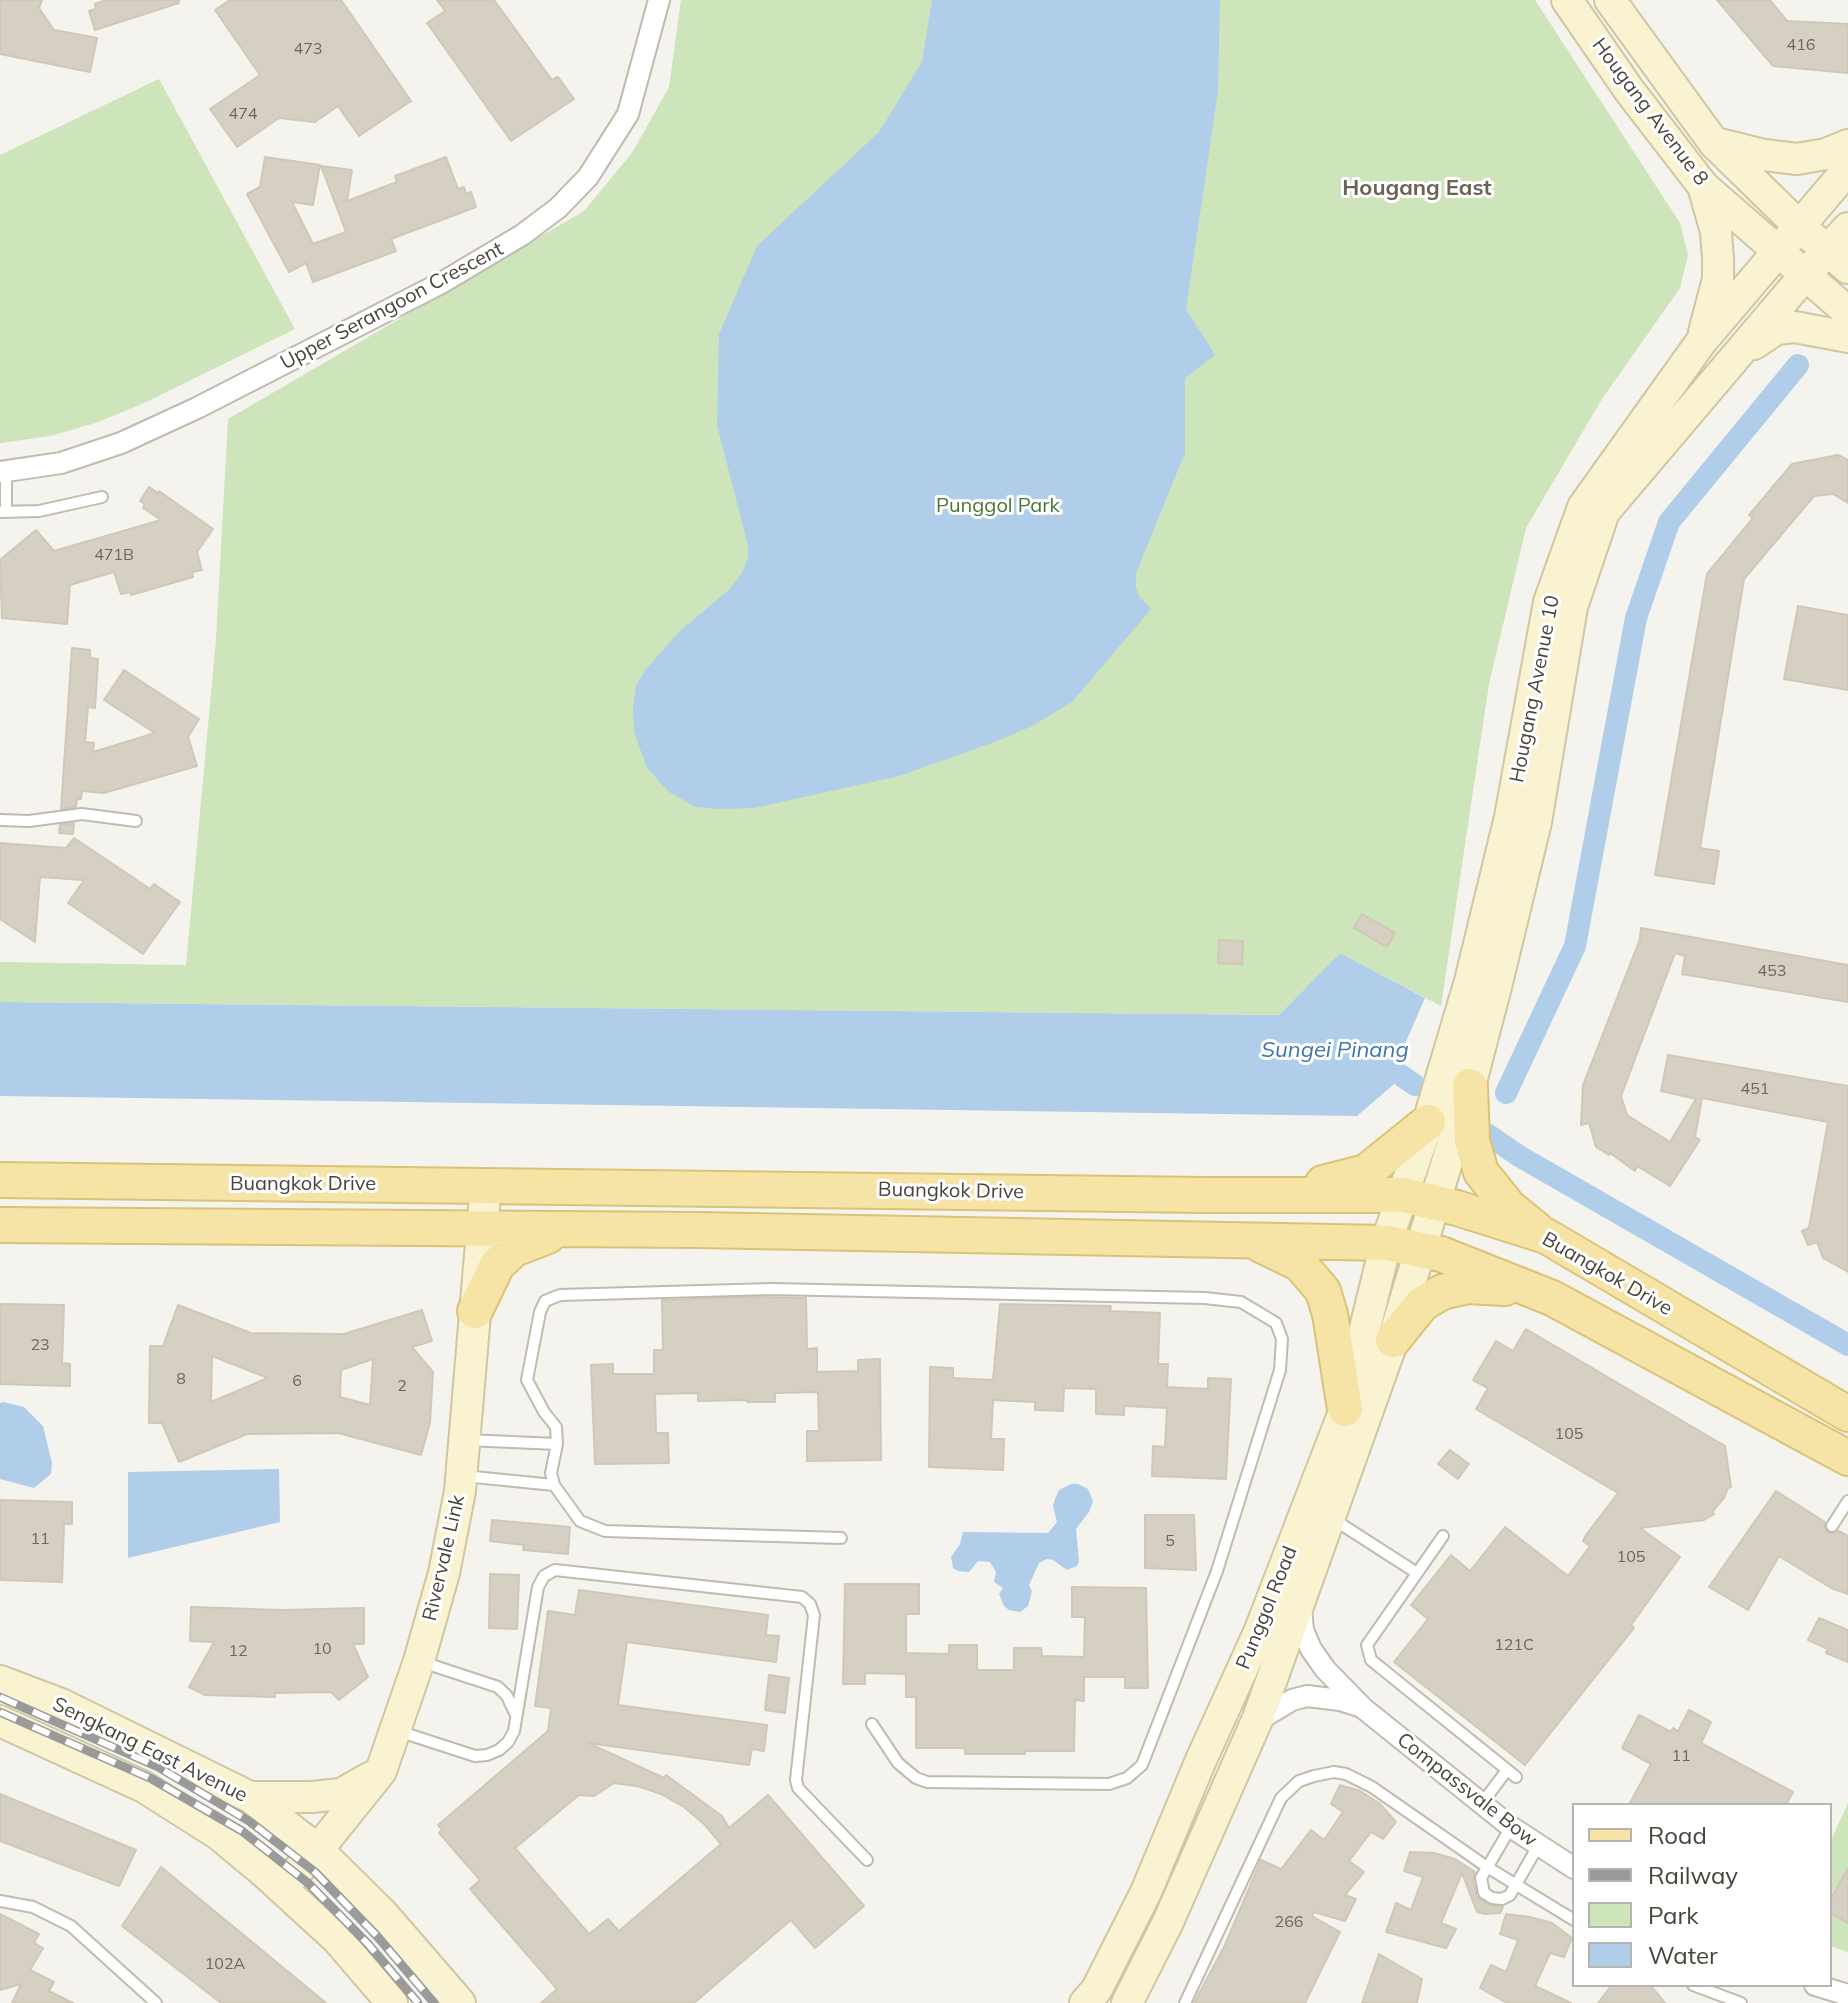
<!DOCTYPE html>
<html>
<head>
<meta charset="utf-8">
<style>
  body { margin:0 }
  #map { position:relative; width:1848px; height:2003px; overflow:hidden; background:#f5f3ed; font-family:Mulish,sans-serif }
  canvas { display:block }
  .legend { position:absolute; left:1572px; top:1803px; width:260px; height:184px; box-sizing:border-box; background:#fff; border:2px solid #b6b4b1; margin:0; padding:10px 14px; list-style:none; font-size:24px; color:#49443b }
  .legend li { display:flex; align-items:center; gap:16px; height:40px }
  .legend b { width:40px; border:2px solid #b6b4b1 }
</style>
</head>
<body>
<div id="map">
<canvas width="1848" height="2003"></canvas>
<ul class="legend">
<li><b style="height:10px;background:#f5e4a6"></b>Road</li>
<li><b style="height:10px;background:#9a9a9a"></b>Railway</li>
<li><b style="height:22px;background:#cee4ba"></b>Park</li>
<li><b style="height:22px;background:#b0ceea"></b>Water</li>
</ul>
</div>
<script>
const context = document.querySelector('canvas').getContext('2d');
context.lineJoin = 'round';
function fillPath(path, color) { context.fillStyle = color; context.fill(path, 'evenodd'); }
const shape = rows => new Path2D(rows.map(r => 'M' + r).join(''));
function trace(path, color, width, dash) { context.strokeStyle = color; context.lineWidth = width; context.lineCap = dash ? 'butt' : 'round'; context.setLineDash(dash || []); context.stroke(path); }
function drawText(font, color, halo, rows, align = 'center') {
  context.font = font + ' Mulish,sans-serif'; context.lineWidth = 6; context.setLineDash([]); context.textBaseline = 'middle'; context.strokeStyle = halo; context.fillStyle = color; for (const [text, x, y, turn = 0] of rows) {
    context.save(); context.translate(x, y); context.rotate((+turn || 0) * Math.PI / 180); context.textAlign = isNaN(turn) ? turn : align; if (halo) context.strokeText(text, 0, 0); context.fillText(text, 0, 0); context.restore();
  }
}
fillPath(shape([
  [681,0,1535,0,1680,223,1688,255,1680,288,1602,399,1526,528,1489,684,1441,1006,1340,953,1279,1015,0,1002,0,962,186,965,216,639,228,419,584,211,632,153,669,87],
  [159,79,295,329,140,405,95,423,51,436,0,443,0,155],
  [1848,1803,1848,1952,1830,1946,1830,1842]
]), '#cee4ba');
fillPath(shape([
  [932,0,1220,0,1218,91,1186,309,1215,355,1185,378,1185,453,1136,573,1136,588,1139,596,1151,609,1072,702,1030,727,992,743,899,776,754,808,716,809,696,807,669,792,647,768,634,732,633,709,636,686,645,670,681,630,729,590,742,573,748,558,748,546,717,425,719,334,757,246,879,132,922,62],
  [1340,953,1425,998,1401,1053,1393,1085,1357,1116,0,1096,0,1002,1279,1015],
  [3,1402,24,1407,43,1426,52,1463,51,1474,34,1488,0,1479,0,1403],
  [279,1469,280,1522,128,1558,128,1472],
  [1071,1484,1078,1484,1088,1489,1093,1501,1089,1512,1076,1529,1079,1561,1077,1566,1067,1570,1053,1560,1047,1559,1039,1563,1029,1585,1032,1591,1028,1606,1020,1612,1009,1610,1004,1606,999,1594,1003,1588,994,1582,996,1572,990,1562,978,1561,969,1572,958,1571,953,1568,951,1557,960,1544,963,1532,1048,1533,1057,1522,1053,1506,1055,1499,1059,1490]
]), '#b0ceea');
trace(shape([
  [1396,1072,1415,1085],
  [1506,1093,1575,946,1636,618,1669,522,1798,365],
  [1487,1134,1519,1156,1848,1345]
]), '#b0ceea', 22);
const building = shape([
  [0,0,42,0,39,8,54,30,97,38,90,72,0,54,0,0],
  [106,0,179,0,179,3,95,30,89,11,96,9,95,4,106,0],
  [230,0,341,0,411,101,359,136,338,106,315,122,279,118,237,147,210,109,260,75,215,10,230,0],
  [437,0,494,0,552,80,558,77,574,99,511,141,427,23,445,11,437,0],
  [1717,0,1770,0,1787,21,1848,24,1848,73,1773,66,1717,0],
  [265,157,320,165,313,205,292,202,313,244,346,232,321,166,352,170,347,201,397,182,395,176,446,157,458,189,464,187,466,194,471,192,476,207,391,239,396,251,313,282,306,263,289,272,247,194,260,187,265,157],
  [1838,455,1848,460,1848,503,1833,494,1814,496,1744,579,1700,848,1719,851,1714,884,1655,875,1707,574,1753,518,1749,515,1792,464,1838,455],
  [149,487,158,493,159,491,213,529,197,552,202,570,192,572,193,577,131,595,130,592,121,594,114,572,70,585,67,624,2,618,0,560,36,530,54,551,161,520,143,508,145,504,140,501,149,487],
  [1798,606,1848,615,1848,690,1784,679,1798,606],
  [72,648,90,650,90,658,98,659,95,708,88,707,85,742,94,743,93,752,155,733,104,700,124,670,199,719,188,737,197,766,104,793,82,791,81,799,77,799,76,807,61,809,72,648],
  [74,823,73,834,59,833,60,825,74,823],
  [74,838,150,889,154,884,180,902,143,954,68,903,84,880,40,877,35,942,0,919,0,843,66,848,74,838],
  [1362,914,1395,933,1387,947,1354,928,1362,914],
  [1641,928,1848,965,1848,1002,1682,974,1685,956,1675,953,1621,1096,1627,1115,1670,1142,1696,1099,1661,1091,1668,1055,1848,1086,1848,1272,1823,1258,1817,1242,1808,1245,1802,1231,1809,1228,1828,1122,1702,1098,1695,1137,1700,1140,1670,1186,1637,1166,1635,1171,1610,1153,1609,1155,1596,1147,1589,1123,1581,1125,1583,1085,1640,939,1641,928],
  [1219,940,1243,941,1242,964,1218,963,1219,940],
  [756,1297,806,1298,807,1349,817,1348,817,1372,858,1371,858,1360,880,1359,881,1460,807,1461,807,1431,819,1431,818,1392,775,1393,775,1402,747,1402,747,1400,698,1401,698,1393,655,1394,656,1433,668,1433,669,1463,595,1464,591,1365,613,1364,613,1374,654,1374,654,1350,663,1350,662,1300,756,1297],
  [0,1304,64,1305,62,1363,70,1364,70,1386,0,1384,0,1304],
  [1000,1304,1111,1306,1110,1311,1160,1313,1158,1364,1168,1364,1167,1387,1208,1389,1208,1378,1231,1379,1226,1479,1152,1476,1153,1446,1165,1447,1167,1408,1124,1406,1124,1415,1096,1414,1096,1389,1064,1388,1063,1411,1035,1410,1035,1402,993,1400,991,1439,1004,1439,1003,1470,929,1467,930,1367,953,1368,953,1378,993,1380,1000,1304],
  [178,1305,251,1333,344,1334,422,1310,432,1341,412,1347,433,1372,430,1423,421,1455,338,1433,247,1434,179,1462,162,1423,149,1423,150,1346,163,1346,178,1305],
  [212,1356,268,1378,211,1402,212,1356],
  [373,1359,370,1405,340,1397,341,1370,373,1359],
  [1526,1329,1725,1446,1731,1487,1728,1488,1724,1498,1712,1512,1714,1514,1704,1520,1640,1528,1680,1557,1631,1625,1634,1628,1525,1765,1394,1662,1428,1619,1411,1605,1451,1555,1470,1571,1505,1527,1568,1576,1590,1546,1583,1541,1586,1535,1618,1493,1476,1409,1488,1388,1473,1380,1496,1341,1513,1351,1526,1329],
  [1450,1450,1469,1464,1458,1479,1438,1464,1450,1450],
  [1776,1491,1825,1522,1825,1529,1828,1533,1839,1531,1848,1536,1848,1594,1831,1588,1779,1556,1748,1610,1709,1587,1776,1491],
  [0,1500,72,1502,72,1524,64,1524,62,1582,0,1580,0,1500],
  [1145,1515,1194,1515,1196,1570,1145,1568,1145,1515],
  [492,1520,570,1527,568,1554,523,1550,524,1545,490,1541,492,1520],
  [490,1574,519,1575,517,1629,489,1628,490,1574],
  [845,1584,919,1584,919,1614,906,1614,906,1653,949,1654,949,1645,977,1645,977,1670,1014,1670,1014,1648,1041,1648,1042,1656,1084,1657,1085,1617,1072,1617,1072,1587,1146,1588,1148,1688,1125,1688,1125,1677,1084,1677,1084,1701,1075,1700,1074,1751,1025,1751,1025,1754,965,1754,965,1748,916,1748,916,1697,906,1697,906,1674,865,1673,865,1684,843,1684,845,1584],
  [579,1590,768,1615,766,1635,779,1636,776,1662,627,1642,618,1705,767,1725,764,1751,752,1749,749,1765,588,1743,664,1778,666,1775,722,1816,729,1828,768,1795,864,1906,815,1948,791,1920,694,2003,541,2003,557,1989,470,1889,480,1880,439,1833,442,1830,438,1825,548,1731,551,1708,535,1706,548,1611,575,1615,579,1590],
  [614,1783,637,1786,661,1794,684,1807,704,1824,721,1844,619,1931,608,1919,589,1934,515,1848,579,1795,594,1796,614,1783],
  [191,1607,282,1610,364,1608,364,1644,353,1644,368,1677,339,1700,331,1692,275,1693,275,1697,205,1695,189,1687,214,1642,190,1641,191,1607],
  [1819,1618,1848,1630,1848,1662,1826,1653,1828,1649,1808,1640,1819,1618],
  [769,1675,789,1678,785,1713,765,1710,769,1675],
  [1689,1710,1711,1722,1701,1743,1793,1792,1786,1805,1629,1805,1651,1764,1622,1748,1639,1715,1671,1732,1673,1728,1678,1731,1689,1710],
  [1340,1785,1360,1791,1379,1803,1396,1822,1383,1839,1371,1832,1349,1861,1364,1872,1345,1895,1356,1899,1345,1921,1314,1912,1312,1916,1340,1932,1305,2003,1194,2003,1225,1945,1261,1860,1281,1869,1311,1830,1324,1840,1343,1812,1331,1804,1340,1785],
  [0,1794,136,1850,119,1886,0,1841,0,1794],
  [1410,1852,1434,1853,1455,1859,1475,1872,1473,1880,1477,1897,1488,1905,1503,1907,1500,1913,1485,1914,1477,1912,1462,1873,1441,1923,1456,1929,1446,1948,1386,1932,1396,1903,1411,1910,1423,1877,1404,1871,1410,1852],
  [161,1867,326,2003,221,2003,122,1926,161,1867],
  [1848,1868,1848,1923,1830,1913,1830,1901,1848,1868],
  [0,1914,39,1934,34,1943,43,1948,30,1970,54,1982,49,1991,73,2003,12,2003,21,1984,0,1990,0,1914],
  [1506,1914,1530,1917,1552,1923,1572,1938,1564,1957,1550,1953,1535,1986,1571,2003,1507,2003,1480,1988,1491,1965,1506,1972,1518,1940,1500,1934,1506,1914],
  [1379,1954,1422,1979,1417,2003,1362,2003,1379,1954],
  [1612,1985,1650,1985,1665,2003,1598,2003,1612,1985]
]);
fillPath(building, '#d5d0c3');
trace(building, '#d0c8b7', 2);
const lane = shape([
  [6,511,6,472],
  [0,512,39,511,102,497],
  [0,820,29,821,82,814,136,821],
  [466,1440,557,1444],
  [464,1476,554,1485],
  [1333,1519,1417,1573],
  [1832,1526,1848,1501],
  [1443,1536,1367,1645,1371,1660,1516,1777],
  [841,1538,605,1531,580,1521,554,1485,551,1473,557,1444,556,1427,544,1412,527,1380,540,1312,545,1301,560,1295,771,1289,1205,1298,1241,1302,1276,1323,1282,1339,1280,1370,1217,1571,1142,1765,1127,1778,1109,1784,927,1782,916,1778,898,1763,872,1724],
  [422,1662,498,1687,507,1696,515,1713],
  [398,1731,475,1756,487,1755,499,1750,508,1742,514,1731,538,1587,544,1576,555,1570,802,1597,810,1604,814,1615,796,1780,798,1788,867,1860],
  [1483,1802,1507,1770],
  [1511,1827,1481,1878,1484,1893,1492,1898,1502,1899,1510,1895,1538,1846],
  [0,1901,33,1907,71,1926,156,2003],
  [1693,1985,1741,2003],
  [1185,2003,1281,1798,1299,1781,1314,1776,1334,1772,1346,1774,1372,1787,1487,1867,1574,1920]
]);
const street = shape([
  [0,472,61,463,121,443,197,408,443,282,522,235,558,208,588,177,628,114,659,0],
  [1301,1609,1303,1630,1311,1649,1325,1669,1363,1708,1511,1827,1574,1868],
  [1257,1721,1292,1700,1307,1696,1340,1700,1359,1706],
  [1815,1985,1848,1995]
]);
const secondary = shape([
  [1567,0,1629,90,1703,186,1848,312],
  [1610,0,1714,143,1799,226,1848,268],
  [1716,143,1764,155,1797,159,1826,154,1848,145],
  [1703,186,1716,232,1718,259,1718,279,1704,332],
  [1754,344,1776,329,1795,327,1848,337],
  [0,1681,61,1704,250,1797,318,1850,382,1913,460,2003],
  [0,1721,144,1787,218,1834,265,1873,337,1939,392,2003],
  [250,1797,312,1797,341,1794,371,1777],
  [282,1888,328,1837,381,1771,419,1661,444,1573,460,1491,486,1184],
  [1085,2003,1097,1989,1146,1892,1201,1760,1260,1630,1345,1409,1386,1243,1428,1122,1470,981,1510,817,1549,602,1583,507,1701,342,1848,169],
  [1127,2003,1168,1922,1258,1718,1393,1340,1470,1086,1496,987,1536,822,1572,607,1604,512,1805,275,1848,228]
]);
const primary = shape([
  [1470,1086,1472,1141,1481,1172,1509,1207,1536,1229],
  [0,1180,1204,1195,1403,1195,1457,1208,1546,1236,1848,1414],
  [1323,1183,1366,1172,1428,1122],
  [0,1225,698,1230,1386,1243,1441,1254,1552,1298,1848,1458],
  [1261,1245,1300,1264,1323,1291,1330,1314,1345,1409],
  [475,1311,497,1265,514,1249,548,1236],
  [1393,1340,1422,1304,1442,1292,1468,1286,1505,1288]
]);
trace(lane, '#c0bbb0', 14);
trace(street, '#c0bbb0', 24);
trace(secondary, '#cfc7a1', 34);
trace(primary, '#d9c377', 38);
trace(lane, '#fff', 10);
trace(street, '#fff', 20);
trace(secondary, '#faf3d2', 30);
trace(primary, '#f5e4a6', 34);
const rail = shape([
  [0,1697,158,1767,249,1821,315,1872,377,1936,434,2003],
  [0,1712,152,1779,242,1831,308,1883,368,1944,418,2003]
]);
trace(rail, '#9a9a9a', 9);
trace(rail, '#fff', 6, [18]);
drawText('16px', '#6c675d', null, [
  ["416",1801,45],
  ["473",308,49],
  ["474",243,114],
  ["471B",114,555],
  ["453",1772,971],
  ["451",1755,1089],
  ["23",40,1345],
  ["8",181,1379],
  ["6",297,1381],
  ["2",402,1386],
  ["105",1569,1434],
  ["11",40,1539],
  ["5",1170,1541],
  ["105",1631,1557],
  ["121C",1514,1645],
  ["10",322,1649],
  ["12",238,1651],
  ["11",1681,1756],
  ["266",1289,1922],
  ["102A",225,1964]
]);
drawText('20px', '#49443b', '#fff', [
  ["Hougang Avenue 8",1650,112,53],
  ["Upper Serangoon Crescent",392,306,-28],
  ["Hougang Avenue 10",1535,689,-79],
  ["Buangkok Drive",303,1184],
  ["Buangkok Drive",951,1191,1],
  ["Buangkok Drive",1607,1274,30],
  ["Rivervale Link",444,1558,-77],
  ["Punggol Road",1267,1608,-68],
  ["Sengkang East Avenue",150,1750,26],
  ["Compassvale Bow",1467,1790,38]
]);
drawText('20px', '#477633', '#fff', [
  ["Punggol Park",998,506]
]);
drawText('bold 22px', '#6b6353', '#fff', [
  ["Hougang East",1417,188]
]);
drawText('italic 22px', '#3d75ab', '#fff', [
  ["Sungei Pinang",1335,1050]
]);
</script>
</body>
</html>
